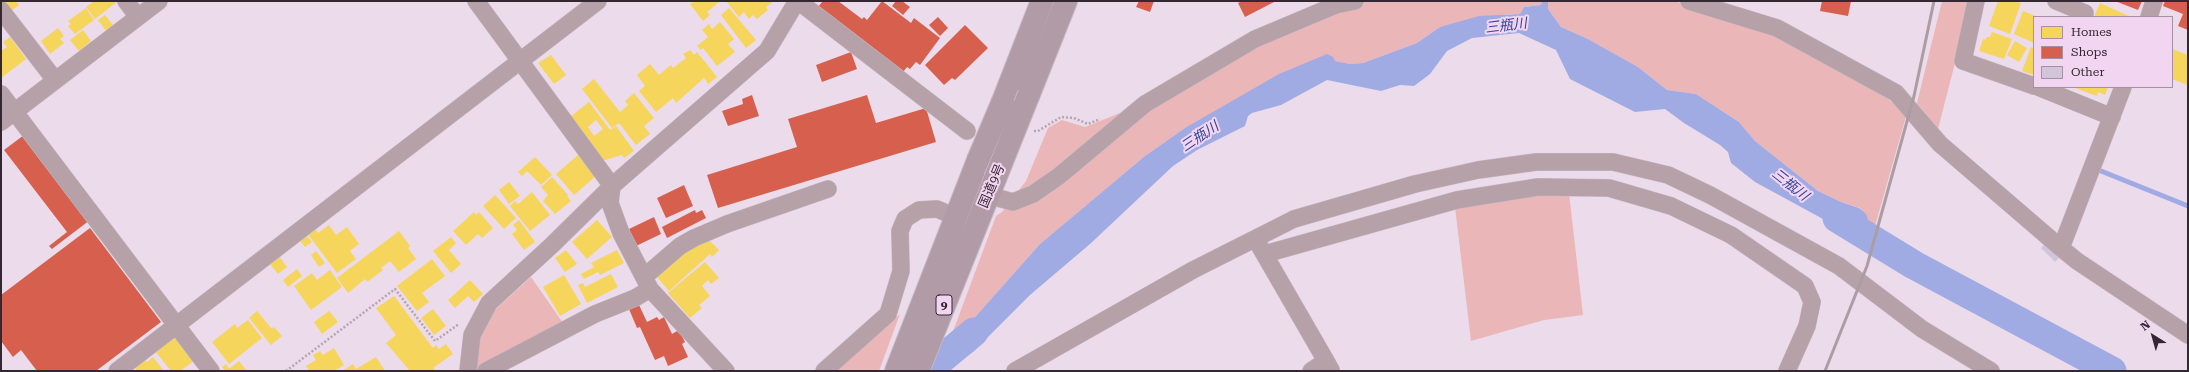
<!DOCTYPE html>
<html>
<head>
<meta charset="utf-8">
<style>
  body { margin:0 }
  #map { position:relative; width:2189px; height:372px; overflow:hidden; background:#ecdbea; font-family:"Roboto Serif",serif }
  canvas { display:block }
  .frame { position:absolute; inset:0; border:2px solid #332832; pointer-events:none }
  .legend { position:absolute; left:2033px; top:16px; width:140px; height:72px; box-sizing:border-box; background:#f2d5f0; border:1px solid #a690a4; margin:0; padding:5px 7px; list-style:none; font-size:12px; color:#332832 }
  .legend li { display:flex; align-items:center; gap:8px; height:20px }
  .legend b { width:20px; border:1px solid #a690a4 }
  .north { position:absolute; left:2133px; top:316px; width:40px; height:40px; -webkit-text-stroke:3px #f2d5f0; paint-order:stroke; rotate:323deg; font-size:11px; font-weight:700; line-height:16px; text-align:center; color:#332832 }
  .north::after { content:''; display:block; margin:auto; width:14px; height:18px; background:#332832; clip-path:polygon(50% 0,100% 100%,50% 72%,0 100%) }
</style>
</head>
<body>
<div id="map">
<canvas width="2189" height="372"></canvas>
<div class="frame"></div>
<ul class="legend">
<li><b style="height:11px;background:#f6d55c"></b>Homes</li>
<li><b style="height:11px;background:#d6604d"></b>Shops</li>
<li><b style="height:11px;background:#d2c5db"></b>Other</li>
</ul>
<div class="north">N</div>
</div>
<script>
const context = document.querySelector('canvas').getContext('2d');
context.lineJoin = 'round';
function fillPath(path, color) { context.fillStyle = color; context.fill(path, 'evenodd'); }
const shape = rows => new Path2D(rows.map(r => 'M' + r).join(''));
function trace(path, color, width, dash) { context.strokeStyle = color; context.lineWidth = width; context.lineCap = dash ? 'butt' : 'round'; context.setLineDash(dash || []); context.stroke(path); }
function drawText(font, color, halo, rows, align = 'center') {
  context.font = font + ' "Roboto Serif","Noto Sans JP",serif'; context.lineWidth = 4; context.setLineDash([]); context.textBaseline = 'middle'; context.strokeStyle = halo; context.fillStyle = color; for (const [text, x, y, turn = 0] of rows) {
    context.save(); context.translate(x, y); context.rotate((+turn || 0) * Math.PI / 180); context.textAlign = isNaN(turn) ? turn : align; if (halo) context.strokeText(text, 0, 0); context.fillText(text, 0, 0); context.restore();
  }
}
fillPath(shape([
  [1364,1,1542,1,1541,5,1524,7,1520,14,1510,14,1440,27,1417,43,1363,63,1350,64,1335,61,1185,128,1145,156,1040,244,960,334,949,342,996,216,1002,212,1026,181,1048,128,1062,120,1085,127,1165,95,1259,40],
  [1548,1,1674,1,1785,36,1850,71,1907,113,1873,233,1869,229,1869,222,1860,208,1841,202,1818,191,1755,141,1739,122,1696,94,1667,90,1638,67,1588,39,1561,27,1548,9],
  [1942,1,1967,1,1955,63,1938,129,1917,103],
  [1569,193,1583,315,1544,320,1471,341,1455,207,1509,195],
  [531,277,563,323,476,369,480,336,486,318],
  [900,314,879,371,835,371]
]), '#ebb6b7');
fillPath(shape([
  [1542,1,1548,1,1548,9,1561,27,1588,39,1638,67,1667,90,1696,94,1739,122,1755,141,1818,191,1841,202,1859,208,1866,214,1869,222,1869,229,1873,233,1869,244,1755,182,1731,163,1728,152,1720,145,1684,123,1665,109,1635,112,1570,79,1556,50,1519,33,1472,38,1447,51,1430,74,1414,86,1400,85,1381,91,1327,80,1281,105,1252,113,1248,116,1245,126,1197,150,1173,166,1090,244,1030,295,974,351,946,371,938,371,949,342,960,334,1040,244,1145,156,1185,128,1279,74,1327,54,1333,57,1335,61,1350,64,1363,63,1417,43,1440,27,1479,16,1520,14,1524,7,1541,5]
]), '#a0abe4');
fillPath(shape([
  [3,1,16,1,19,5,11,11],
  [94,1,118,1,95,19,86,7],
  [695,1,718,1,719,2,707,12,710,15,703,21,690,4],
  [726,1,774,1,766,7,768,10,757,19,753,15,749,19,744,12,739,17],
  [1998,1,2014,1,2021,3,2010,34,1989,26],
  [2100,3,2131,17,2094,17],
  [86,8,94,20,75,34,68,26,71,24,68,21],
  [729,8,756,40,746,48,721,15],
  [2023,11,2038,17,2034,17,2034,43,2014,34],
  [105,15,113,25,106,31,98,20],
  [720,22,734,39,728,44,735,52,717,66,703,48,701,50,697,46,708,37,702,30,709,24,712,29],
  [58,28,64,36,60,39,64,43,50,54,41,41],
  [83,30,91,41,79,51,70,40],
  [1992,32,2012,39,2004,59,1979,51,1983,39,1985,40,1987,37,1990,37],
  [10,37,26,59,1,78,1,51,7,47,3,42],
  [2015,41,2027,48,2019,62,2007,55],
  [2031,47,2034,48,2034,75,2022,71],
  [2172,49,2188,55,2188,85,2172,79],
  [690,50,694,55,697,52,717,77,708,84,704,78,676,103,673,98,656,112,639,91,645,86,637,75,650,64,659,75,671,65,673,68,686,58,683,54],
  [551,55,566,75,554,84,538,63],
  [594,79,620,112,628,105,625,101,634,93,654,118,644,126,650,134,636,145,619,123,612,128,582,89],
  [2072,87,2108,87,2105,95,2098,92,2097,96],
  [589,102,610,130,616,126,634,151,624,158,622,155,602,161,570,117],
  [596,120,603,129,594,136,588,127],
  [578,155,596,176,574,195,556,174],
  [535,157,552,175,541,185,527,171,522,176,518,172],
  [552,177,568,195,567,196,571,201,555,214,543,201,548,195,541,187],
  [509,182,520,196,509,204,499,190],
  [532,192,550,215,530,231,510,206,515,201,518,204],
  [495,195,516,218,504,229,483,206],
  [474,212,476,215,479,212,493,228,482,238,478,234,466,245,453,231],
  [519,220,535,242,524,250,512,234,517,230,513,225],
  [597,220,612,237,587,259,572,242],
  [329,225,336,235,347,227,359,244,350,251,356,259,337,273,307,233,314,227,318,233],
  [399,231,410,246,408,248,416,259,399,272,390,261,381,268,383,270,367,282,365,279,348,293,337,278],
  [306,235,312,242,305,247,300,241],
  [451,237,456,243,449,250,461,264,451,273,433,251],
  [707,238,719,250,712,257,710,254,669,291,657,277,697,242],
  [566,250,577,264,565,272,555,258],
  [617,250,624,263,600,275,598,272,584,279,581,274,594,267,591,263],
  [316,251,325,263,319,267,311,255],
  [279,256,287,267,278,274,269,263],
  [432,259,445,276,422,293,429,302,417,311,397,286],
  [705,262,719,278,711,284,708,280,702,286,710,296,699,305,702,308,690,318,668,293],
  [297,269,302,276,288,287,283,280],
  [330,270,342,287,311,310,294,286,312,273,317,280],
  [611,274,618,287,587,303,578,285,583,283,585,287],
  [564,275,581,304,560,316,543,287],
  [470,280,483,294,474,302,468,296,455,308,448,300],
  [394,296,433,348,436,345,439,349,446,344,453,354,433,368,436,371,410,371,386,343,396,335,376,308],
  [433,309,446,326,434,335,421,318],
  [257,311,272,329,274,327,282,336,271,345,249,318],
  [329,311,338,322,322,334,314,322],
  [248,320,262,338,229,364,212,342,235,324,237,328],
  [174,336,194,361,180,371,171,371,155,351],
  [334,348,344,365,334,371,309,371,306,366,316,360,313,355,320,351,323,355],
  [153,357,164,371,137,371,134,366,144,359,147,362],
  [376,357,385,371,342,371,353,364,356,369],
  [239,361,247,371,225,371,222,367,226,364,229,369]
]), '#f6d55c');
fillPath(shape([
  [823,1,838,1,862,19,864,17,867,20,882,1,911,23,914,18,940,38,920,65,916,62,910,69,907,67,903,72,818,7],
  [896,1,902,1,910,7,903,15,892,6],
  [1139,1,1154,1,1150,12,1136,7],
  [1242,1,1276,1,1245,17,1238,3],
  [1822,1,1851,1,1848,16,1820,11],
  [2115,1,2142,1,2138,10],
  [2165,1,2188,1,2188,30,2178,26,2183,14,2163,6],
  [938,17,948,28,940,36,929,25],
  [965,25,988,48,955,80,952,78,944,85,925,65],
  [851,52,857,69,822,82,816,65],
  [752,95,759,116,728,126,722,111,743,104,742,99],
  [867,95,876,123,926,108,936,142,718,208,707,175,797,147,788,119],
  [24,135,90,220,52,249,49,246,67,232,4,150],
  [684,185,693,206,666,218,657,198],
  [695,210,696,213,702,210,706,218,667,238,662,227],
  [654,217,661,234,636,246,629,229],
  [90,228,161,322,96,371,37,371,21,350,13,357,1,341,1,295],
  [639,305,647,322,657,317,659,320,664,317,672,334,679,330,685,342,682,344,688,357,668,366,664,356,655,360,640,327,637,328,629,309]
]), '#d6604d');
trace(shape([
  [2101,171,2188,206]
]), '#a0abe4', 5);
trace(shape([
  [1837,218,1914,265,2112,371],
  [927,371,974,332]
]), '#a0abe4', 29);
fillPath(shape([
  [2047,241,2062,255,2055,262,2041,248]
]), '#d2c5db');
const minor = shape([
  [126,1,138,17],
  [476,1,612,186,610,203,621,233,650,289,726,371],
  [798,1,967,131],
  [1689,1,1777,28,1896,93,1940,144,2061,248],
  [1976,1,1963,61,2034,86],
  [2056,1,2085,13,2084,17],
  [1,10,55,80],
  [2149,17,2154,1],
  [2038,87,2112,117],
  [2123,87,2061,248,2077,261,2188,335],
  [1,94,211,371],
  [1,122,159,1],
  [987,195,1013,202,1033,194,1059,176,1145,104,1255,39,1336,5,1355,1],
  [1259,245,1326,361],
  [1265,254,1457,200,1538,187,1609,188,1671,206,1731,235,1805,286,1812,302,1807,326,1787,371],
  [644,277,680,246,694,238,727,224,828,189],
  [117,371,598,1],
  [468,371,472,335,489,303,552,245,612,186,767,51,797,1],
  [486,371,595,314,635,298,650,289],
  [824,371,888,314,901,271,900,231,905,219,919,210,937,209,956,217],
  [1015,371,1193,270,1294,219,1415,184,1478,170,1536,162,1613,162,1668,175,1710,195,1839,266,1922,329,1991,371],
  [1311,371,1326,361,1331,370]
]);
const highway = shape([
  [1029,94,1066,1],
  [1003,101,1042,1],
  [896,371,978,160],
  [918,371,995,179]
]);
trace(minor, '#c5b9c4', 18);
trace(highway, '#c5b9c4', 24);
trace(shape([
  [1034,131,1038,131,1061,117,1074,118,1088,124,1100,119],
  [286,371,395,289,435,341,459,324]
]), '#b5a5ae', 2.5, [2, 2]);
trace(minor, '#b6a1a9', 17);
trace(highway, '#b19ba7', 22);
trace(shape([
  [1825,371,1867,266,1914,96,1934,1]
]), '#ac9da5', 3);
const highwayBridge = shape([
  [978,160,1003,101],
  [995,179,1029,94]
]);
trace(highwayBridge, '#c5b9c4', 24, []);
trace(highwayBridge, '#b19ba7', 22);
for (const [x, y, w] of [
  [944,305,16]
]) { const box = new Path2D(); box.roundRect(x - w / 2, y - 10, w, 20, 3); context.fillStyle = '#f2d5f0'; context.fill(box); trace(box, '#332832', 1); }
drawText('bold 12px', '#332832', null, [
  ["9",944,305]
]);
drawText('13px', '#332832', '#f2d5f0', [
  ["国道9号",992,186,-67]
]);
drawText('italic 14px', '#30439a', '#f2d5f0', [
  ["三瓶川",1506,26,-7],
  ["三瓶川",1200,137,-34],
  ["三瓶川",1790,185,38]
]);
</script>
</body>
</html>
